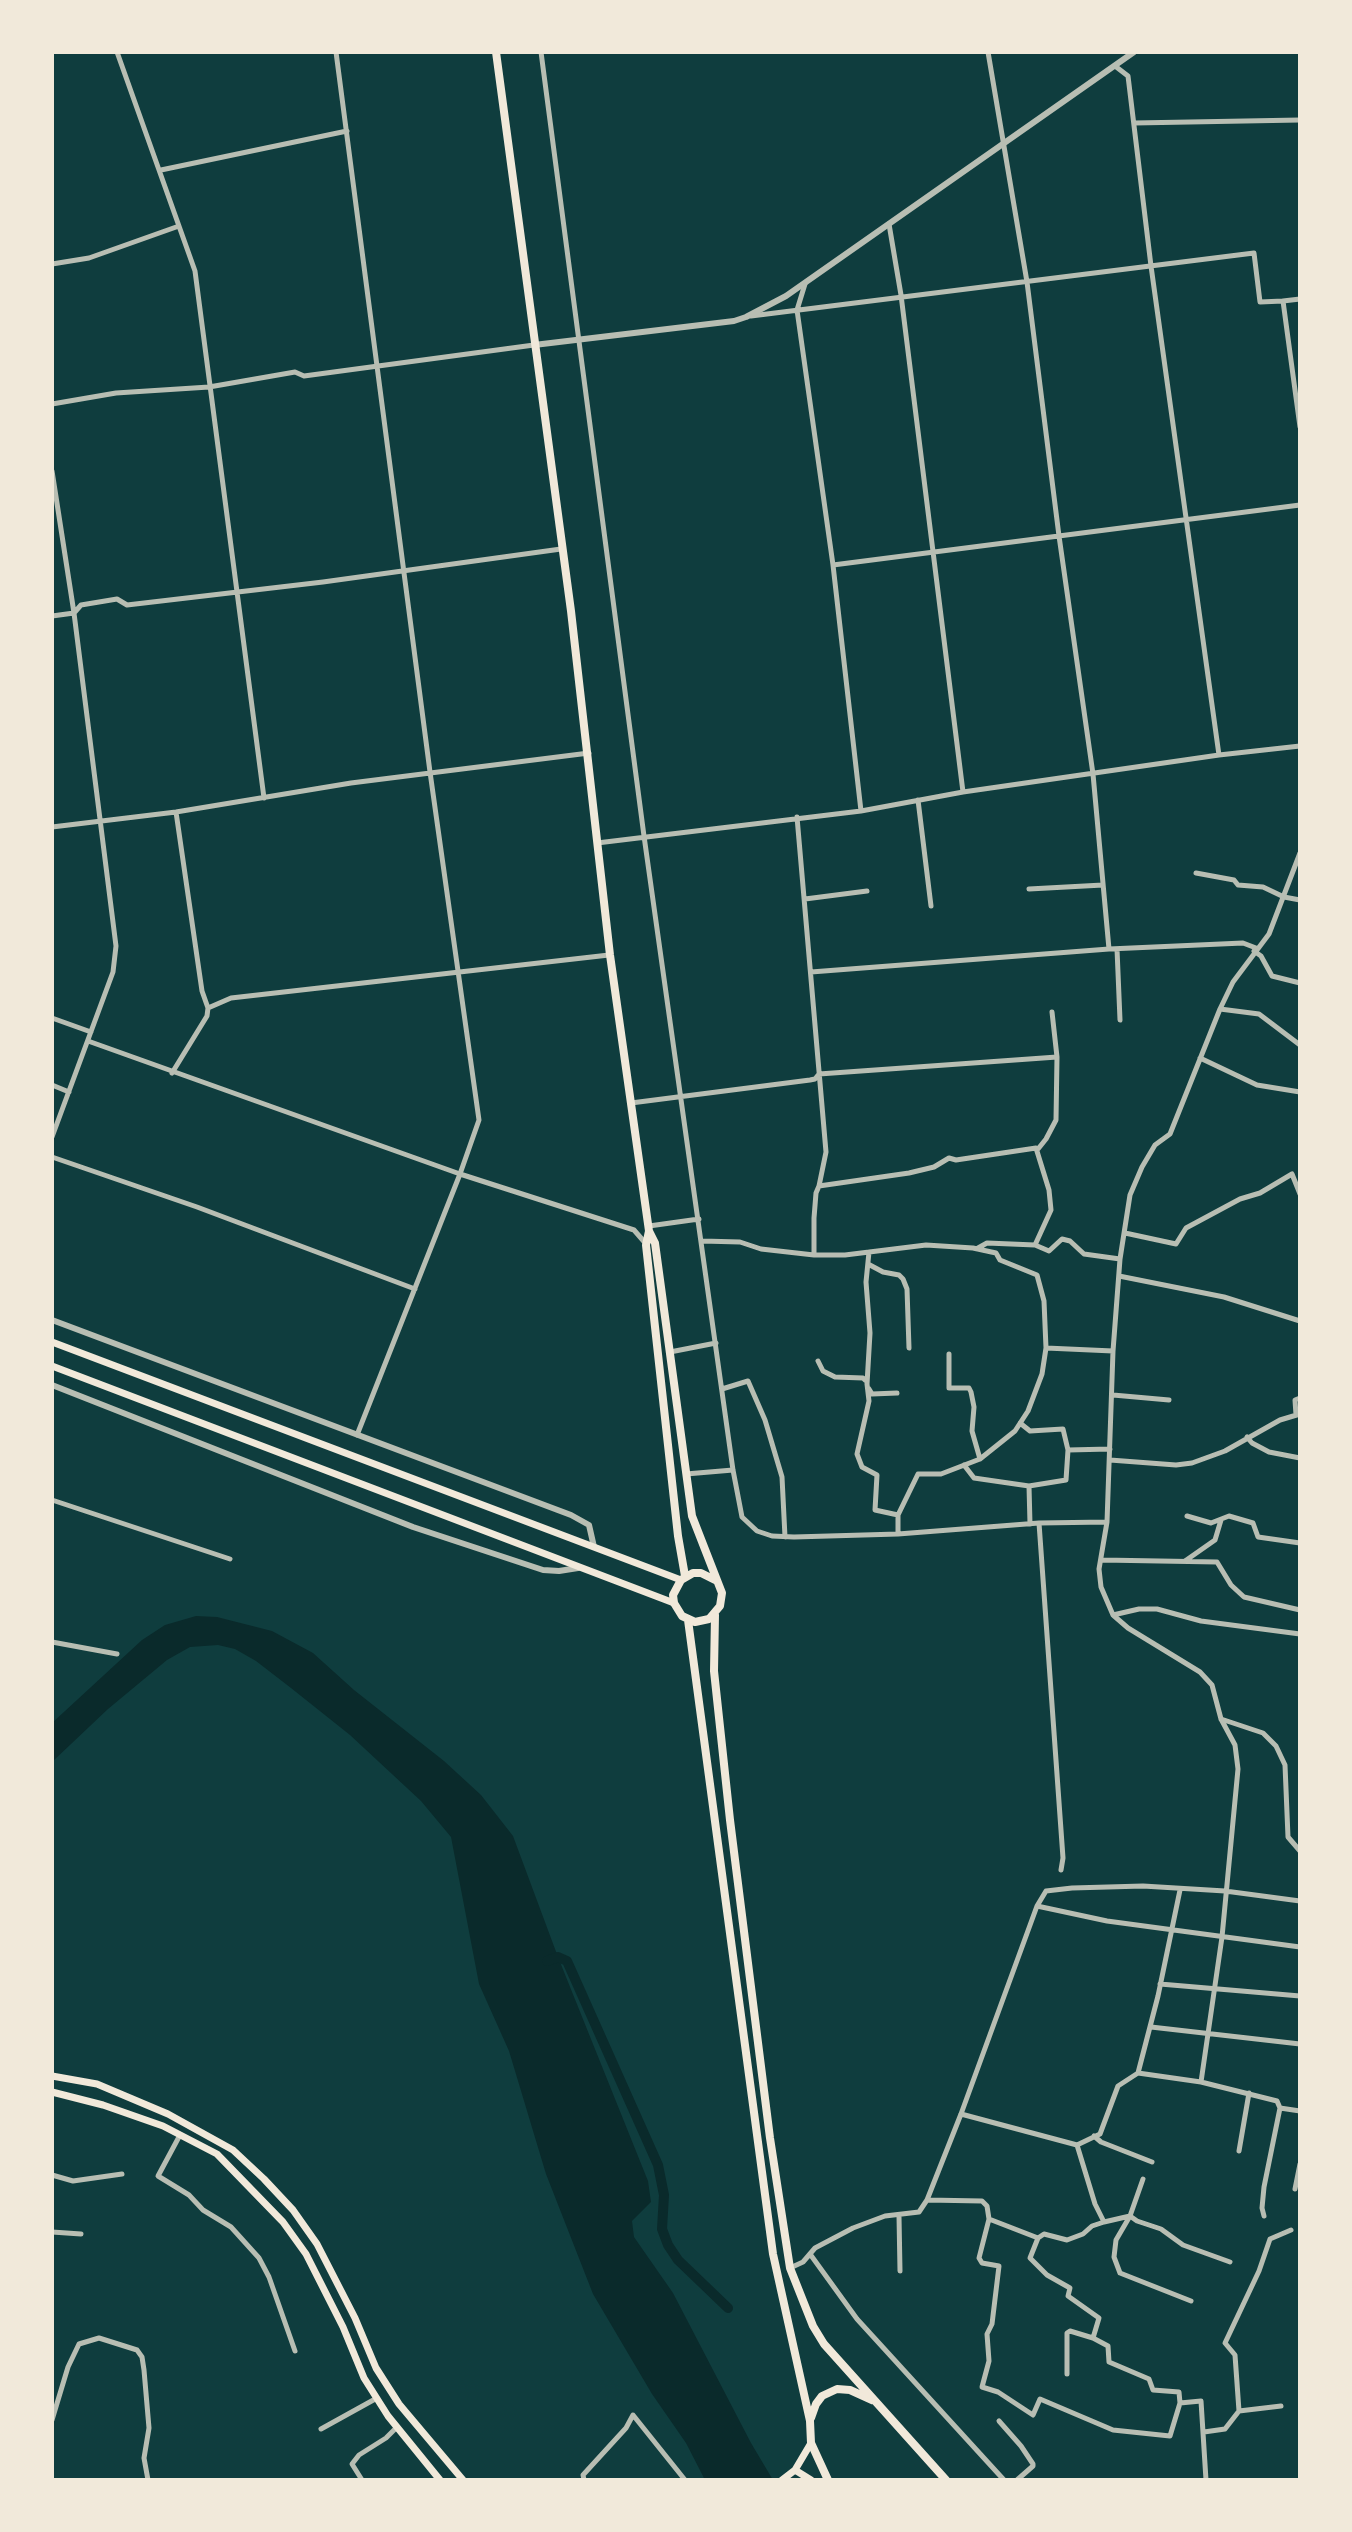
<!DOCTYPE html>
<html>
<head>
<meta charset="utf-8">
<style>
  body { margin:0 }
  #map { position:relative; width:1352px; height:2532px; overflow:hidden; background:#0f3d3e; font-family:Inter,sans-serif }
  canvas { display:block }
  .frame { position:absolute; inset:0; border:54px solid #f1e9da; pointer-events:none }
</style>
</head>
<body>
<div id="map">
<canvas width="1352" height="2532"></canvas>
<div class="frame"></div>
</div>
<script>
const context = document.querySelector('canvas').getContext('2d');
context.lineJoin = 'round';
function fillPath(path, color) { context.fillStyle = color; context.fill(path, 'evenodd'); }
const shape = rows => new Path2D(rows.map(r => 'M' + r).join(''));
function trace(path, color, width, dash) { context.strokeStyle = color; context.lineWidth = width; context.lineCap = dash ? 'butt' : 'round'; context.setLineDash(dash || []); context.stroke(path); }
fillPath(shape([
  [196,1616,217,1617,272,1631,313,1653,354,1690,444,1761,481,1795,513,1836,558,1957,648,2181,651,2202,632,2221,634,2237,673,2293,751,2443,773,2480,705,2480,686,2443,652,2394,593,2294,546,2174,509,2051,479,1984,451,1837,421,1801,350,1735,291,1688,256,1661,235,1649,218,1645,190,1647,167,1660,108,1709,52,1762,52,1723,142,1640,165,1625]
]), '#0a2a2b');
trace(shape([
  [547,1961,558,1957,567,1961,658,2165,664,2195,662,2229,668,2245,678,2260,728,2308]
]), '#0a2a2b', 10);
trace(shape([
  [117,52,195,271,264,798],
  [336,52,430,772,479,1120,460,1174,357,1435],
  [541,52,644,836,733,1470,742,1517,757,1531,772,1536,794,1537,898,1534,1039,1523,1107,1522],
  [988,52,1027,282,1059,536,1093,774,1109,949],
  [1115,66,1128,76,1151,266,1219,755],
  [1134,123,1300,120],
  [161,170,347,131],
  [889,224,901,295,963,792],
  [52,264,89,258,179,226],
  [805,284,797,310,833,565,861,811],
  [1283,301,1300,299],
  [751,316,1254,253,1260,302,1283,301,1300,427],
  [52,404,116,393,209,387,295,372,304,376,534,345],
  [52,471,74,613,116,946,113,972,52,1137],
  [833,565,1300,505],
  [52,616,74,613,81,605,117,599,127,605,323,582,561,549],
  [918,800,931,906],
  [797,817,826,1152,819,1186],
  [52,827,176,812,351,783,589,753],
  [597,843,861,811,963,792,1219,755,1300,746],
  [1196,873,1234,880,1238,885,1263,887,1284,897,1300,900],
  [1029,889,1103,885],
  [805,899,867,891],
  [1117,949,1120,1020],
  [1254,951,1261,956,1272,976,1300,983],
  [811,972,1109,949,1243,943,1256,948],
  [208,1008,231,998,609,955],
  [1220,1009,1259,1014,1300,1045],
  [52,1018,91,1032],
  [88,1041,460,1174,634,1230,647,1245],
  [1200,1058,1257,1085,1300,1092],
  [172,1073,207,1016,208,1008,202,991,176,812],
  [52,1085,69,1092],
  [631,1103,810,1080,815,1079,819,1074,1057,1057],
  [1038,1149,1046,1139,1056,1120,1057,1057,1052,1012],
  [52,1157,197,1207,415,1289],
  [649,1226,699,1219],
  [1125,1233,1176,1244,1186,1228,1240,1199,1260,1193,1292,1174,1300,1194],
  [702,1241,740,1242,761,1249,814,1255,845,1255,926,1245,973,1248,996,1253,1000,1260,1037,1275,1044,1301,1046,1348,1042,1374,1028,1411,1015,1431,980,1459,941,1474,918,1474,898,1515,898,1534],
  [1035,1245,1049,1251,1062,1239,1070,1241,1084,1254,1120,1259],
  [869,1252,866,1282,870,1333,867,1384,869,1401,857,1454,862,1467,877,1475,875,1510,898,1515],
  [814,1255,814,1218,816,1193,819,1186,909,1173,934,1167,949,1158,956,1160,1036,1148,1049,1190,1051,1210,1035,1245,987,1243,978,1248],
  [868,1264,883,1272,899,1275,903,1279,907,1289,909,1348],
  [1119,1276,1224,1297,1300,1321],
  [1046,1348,1113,1351],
  [670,1352,716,1343],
  [949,1354,949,1388,969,1388,971,1392,974,1407,972,1431,980,1459],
  [818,1361,823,1371,835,1377,863,1378,865,1380],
  [722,1389,748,1381,765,1420,782,1477,785,1537],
  [869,1389,872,1394,897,1393],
  [1113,1395,1169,1400],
  [1296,1415,1295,1400,1300,1398],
  [1020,1423,1030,1431,1063,1429,1068,1450,1110,1449],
  [1247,1437,1252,1443,1269,1452,1300,1458],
  [1110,1460,1176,1465,1192,1463,1225,1451,1280,1420,1300,1414],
  [964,1465,974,1478,1029,1486,1030,1524],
  [686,1474,733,1470],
  [1029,1486,1066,1480,1068,1450],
  [52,1500,230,1559],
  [1187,1516,1211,1523,1229,1516,1253,1523,1258,1537,1300,1543],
  [1039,1523,1063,1858,1061,1870],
  [1102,1560,1217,1562,1231,1585,1244,1597,1300,1610],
  [1185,1561,1215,1540,1221,1520],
  [1113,1615,1139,1609,1157,1609,1201,1621,1300,1634],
  [52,1642,117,1654],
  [1221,1719,1263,1733,1276,1746,1285,1765,1288,1837,1300,1851],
  [1037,1906,1107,1921,1300,1947],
  [1160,1984,1300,1996],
  [1151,2027,1300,2044],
  [1138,2073,1158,1996,1180,1890],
  [1201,2082,1222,1937,1238,1769,1235,1745,1221,1719,1212,1685,1200,1672,1128,1628,1113,1615,1101,1587,1099,1569,1107,1522,1113,1351,1120,1259,1130,1195,1142,1167,1155,1145,1170,1134,1220,1009,1233,982,1269,934,1300,853],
  [961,2114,1077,2145,1100,2134,1118,2086,1138,2073,1201,2082,1277,2101,1280,2108,1300,2111],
  [180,2135,158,2176,189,2195,203,2210,231,2227,259,2258,269,2277,295,2351],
  [1094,2136,1101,2142,1152,2162],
  [1239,2151,1249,2093],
  [52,2175,73,2181,122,2174],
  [1143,2179,1130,2216,1116,2240,1114,2257,1120,2273,1191,2301],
  [1295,2189,1300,2164],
  [927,2200,982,2201,987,2206,989,2219,979,2258,982,2263,999,2266,992,2324,987,2334,989,2361,982,2387,998,2392,1033,2415,1040,2399,1113,2430,1170,2436,1180,2403,1179,2392,1153,2390,1149,2379,1109,2362,1108,2346,1093,2338,1099,2318,1068,2296,1070,2288,1047,2275,1030,2258,1038,2238,989,2219],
  [899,2216,900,2271],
  [1264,2216,1262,2208,1264,2187,1280,2108],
  [1104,2222,1130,2216,1137,2221,1161,2229,1183,2245,1230,2262],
  [52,2232,81,2234],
  [1038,2238,1044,2234,1067,2240,1083,2234,1092,2226,1104,2222,1095,2204,1077,2145],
  [810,2254,857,2319,1004,2480],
  [790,2268,803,2262,815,2248,853,2228,885,2216,919,2212,927,2200,961,2114,1037,1906,1046,1891,1072,1888,1143,1886,1225,1891,1300,1901],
  [1067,2374,1067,2333,1070,2331,1093,2338],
  [1180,2403,1201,2401,1206,2480],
  [1239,2411,1235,2355,1225,2343,1259,2271,1270,2239,1291,2230],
  [52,2420,68,2367,79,2344,99,2338,137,2350,142,2357,144,2370,149,2428,144,2458,148,2480],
  [999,2421,1021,2446,1033,2464,1033,2466,1017,2480],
  [321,2429,377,2398],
  [1204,2432,1225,2429,1239,2411,1281,2406],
  [362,2480,352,2464,359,2455,386,2438,397,2427],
  [584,2480,583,2475,626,2428,633,2415,685,2480]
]), '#b8beb3', 5);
trace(shape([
  [534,345,734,321,746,317,786,296,1134,52],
  [52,1320,571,1515,589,1525,594,1547],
  [52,1385,413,1527,543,1570,559,1571,578,1568]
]), '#b8beb3', 6);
trace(shape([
  [52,1342,681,1580],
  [52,1366,674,1603],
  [52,2076,97,2084,168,2114,233,2150,264,2179,293,2210,317,2244,355,2318,376,2368,399,2404,463,2480],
  [52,2092,103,2105,163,2126,217,2154,283,2222,306,2254,343,2327,364,2378,388,2416,440,2480],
  [795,2470,811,2480],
  [782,2480,795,2470,811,2443]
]), '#f1e9da', 7);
trace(shape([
  [496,52,571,611,610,955,649,1231,646,1245,678,1536,685,1576],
  [649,1231,655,1243,692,1516,722,1593,720,1606,709,1619,695,1622,682,1616,674,1603,673,1595,681,1580,693,1573,701,1573,715,1580],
  [715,1615,714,1671,730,1820,770,2138,790,2268,813,2326,824,2344,946,2480],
  [688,1620,773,2254,810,2421,811,2443,828,2480],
  [811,2418,816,2404,822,2396,837,2389,850,2390,872,2400]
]), '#f1e9da', 8);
</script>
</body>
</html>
